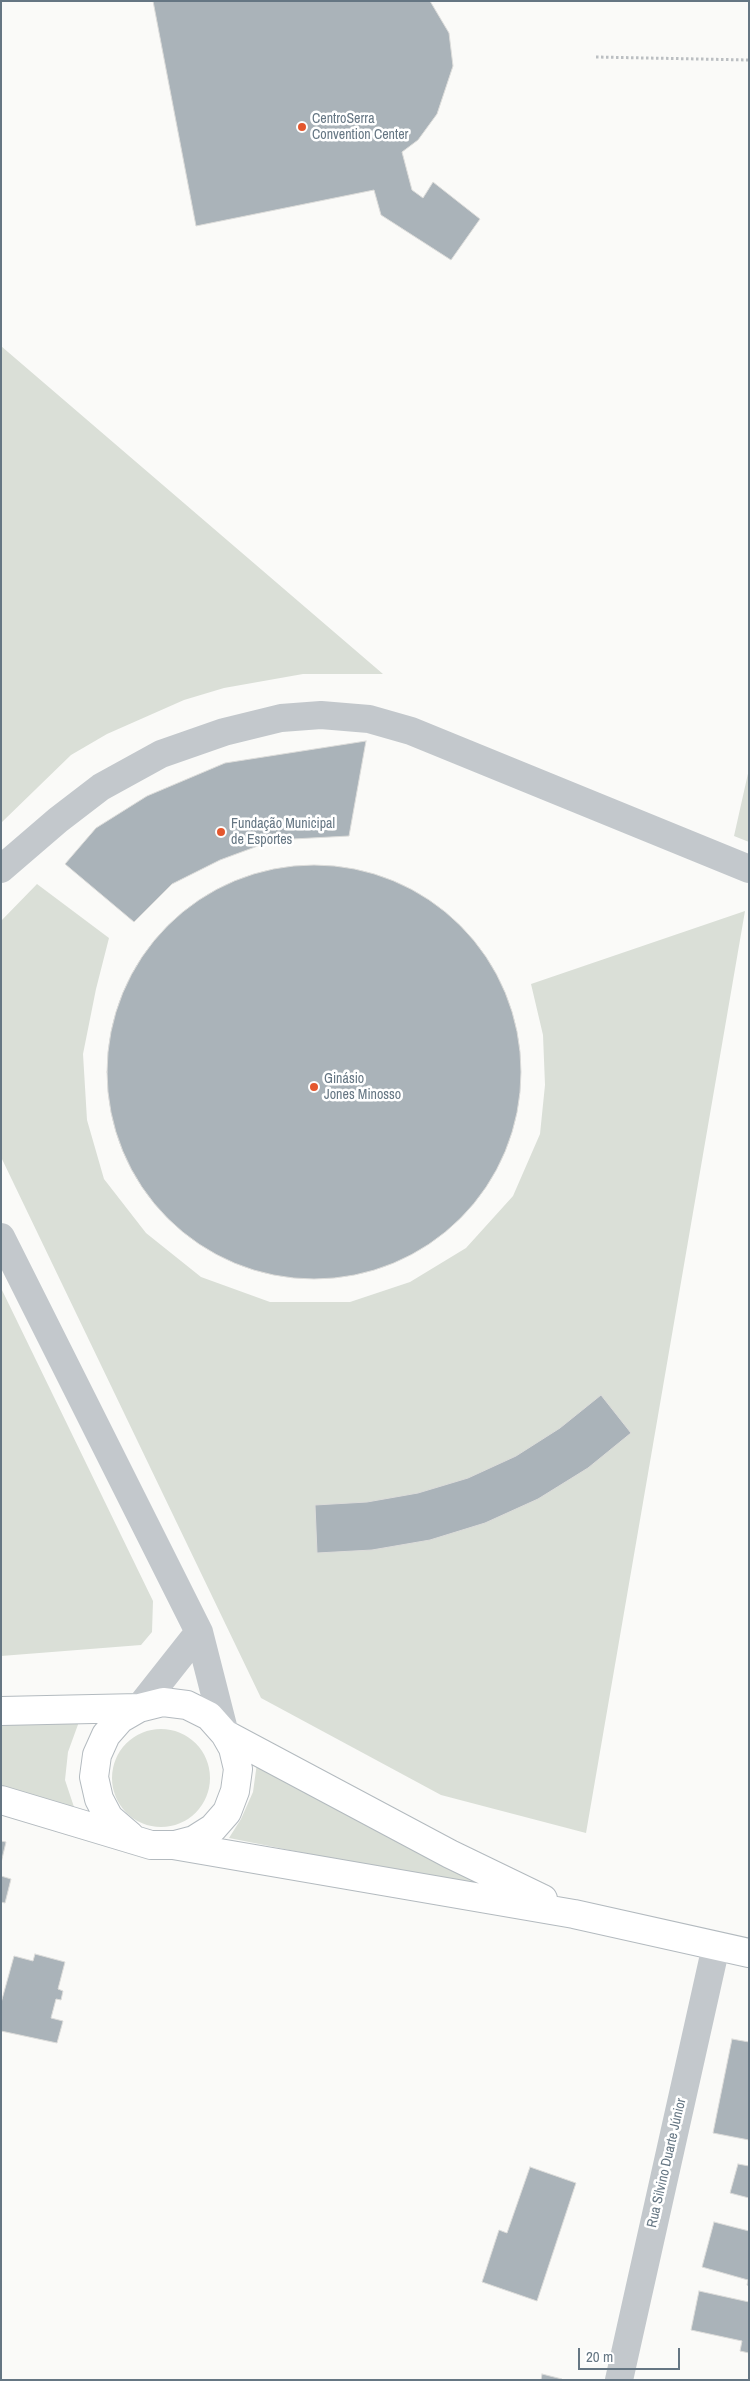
<!DOCTYPE html>
<html>
<head>
<meta charset="utf-8">
<style>
  body { margin:0 }
  #map { position:relative; width:750px; height:2381px; overflow:hidden; background:#fafaf8; font-family:"Archivo Narrow",sans-serif }
  canvas { display:block }
  .frame { position:absolute; inset:0; border:2px solid #657683; pointer-events:none }
  .scale { position:absolute; left:578px; top:2348px; width:102px; height:22px; box-sizing:border-box; border:2px solid #657683; border-top:0; padding-left:6px; font-size:15px; line-height:18px; white-space:nowrap; color:#657683; -webkit-text-stroke:4px #fff; paint-order:stroke }
</style>
</head>
<body>
<div id="map">
<canvas width="750" height="2381"></canvas>
<div class="frame"></div>
<div class="scale">20 m</div>
</div>
<script>
const context = document.querySelector('canvas').getContext('2d');
context.lineJoin = 'round';
function fillPath(path, color) { context.fillStyle = color; context.fill(path, 'evenodd'); }
const shape = rows => new Path2D(rows.map(r => 'M' + r).join(''));
function trace(path, color, width, dash) { context.strokeStyle = color; context.lineWidth = width; context.lineCap = dash ? 'butt' : 'round'; context.setLineDash(dash || []); context.stroke(path); }
function drawText(font, color, halo, rows, align = 'center') {
  context.font = font + ' "Archivo Narrow",sans-serif'; context.lineWidth = 5; context.setLineDash([]); context.textBaseline = 'middle'; context.strokeStyle = halo; context.fillStyle = color; for (const [text, x, y, turn = 0] of rows) {
    context.save(); context.translate(x, y); context.rotate((+turn || 0) * Math.PI / 180); context.textAlign = isNaN(turn) ? turn : align; if (halo) context.strokeText(text, 0, 0); context.fillText(text, 0, 0); context.restore();
  }
}
fillPath(shape([
  [1,346,383,674,303,674,224,688,184,700,107,734,71,755,1,823],
  [749,769,749,842,734,836],
  [37,884,109,938,96,989,83,1054,87,1120,104,1179,146,1233,201,1277,270,1302,350,1302,410,1282,466,1248,513,1196,540,1134,545,1085,543,1035,531,984,745,911,586,1833,441,1795,261,1698,1,1157,1,921],
  [1,1288,153,1601,152,1632,141,1645,1,1656],
  [80,1719,68,1752,65,1780,74,1807,1,1788,1,1723],
  '112 1778a49 49 0 1 1 98 0a49 49 0 1 1-98 0Z',
  [257,1763,499,1892,229,1838,241,1819,253,1792]
]), '#dadfd7');
const building = shape([
  [153,1,430,1,449,33,453,66,437,114,418,140,402,152,412,190,423,198,433,182,480,219,451,260,381,215,374,190,196,226,153,1],
  [366,741,349,836,274,840,220,860,172,884,134,922,65,864,96,828,147,796,225,763,366,741],
  '107 1072a207 207 0 1 1 414 0a207 207 0 1 1-414 0Z',
  [601,1395,631,1433,588,1468,538,1499,485,1523,430,1540,372,1550,317,1553,315,1505,367,1502,418,1493,468,1478,516,1456,560,1428,601,1395],
  [1,1841,6,1842,1,1863,1,1841],
  [1,1876,11,1879,5,1903,1,1902,1,1876],
  [35,1954,65,1962,58,1989,63,1991,61,2000,56,1999,51,2018,63,2021,57,2043,1,2031,1,2003,14,1956,33,1961,35,1954],
  [732,2039,749,2042,749,2140,713,2133,732,2039],
  [738,2164,749,2166,749,2198,730,2193,738,2164],
  [530,2167,576,2183,537,2301,482,2282,499,2230,507,2233,530,2167],
  [714,2222,749,2231,749,2286,747,2285,748,2280,702,2267,714,2222],
  [699,2291,749,2302,749,2353,740,2351,742,2341,691,2330,699,2291],
  [542,2374,562,2379,562,2380,541,2380,542,2374]
]);
fillPath(building, '#aab3b9');
trace(building, '#dcdcda', 1);
const secondary = shape([
  [1,1711,139,1708,163,1702,187,1705,209,1716,225,1734,233,1748,238,1769,235,1791,227,1812,213,1828,194,1840,175,1845],
  [225,1734,450,1854,543,1899],
  [1,1800,151,1845,173,1845,574,1914,749,1953],
  [130,1836,109,1818,99,1799,94,1777,97,1755,106,1735,120,1719,139,1708]
]);
trace(secondary, '#b3babf', 30);
trace(shape([
  [596,57,749,60]
]), '#bbbfc2', 3, [2.5, 2.5]);
trace(shape([
  [1,869,58,820,101,787,161,754,224,732,281,718,321,715,369,719,411,731,749,869],
  [1,1237,199,1632,225,1734],
  [139,1708,199,1632]
]), '#c3c8cc', 28);
trace(shape([
  [619,2380,716,1946]
]), '#c3c8cc', 28);
trace(secondary, '#fff', 28);
for (const [x, y, r, color] of [
  [302,127,5,"#e4572e"],
  [221,832,5,"#e4572e"],
  [314,1087,5,"#e4572e"]
]) { const dot = new Path2D(); dot.arc(x, y, r, 0, 2 * Math.PI); context.fillStyle = color; context.fill(dot); trace(dot, '#fff', 2); }
drawText('14px', '#657683', '#fff', [
  ["CentroSerra",312,119],
  ["Convention Center",312,135],
  ["Fundação Municipal",231,824],
  ["de Esportes",231,840],
  ["Ginásio",324,1079],
  ["Jones Minosso",324,1095]
], 'left');
drawText('14px', '#657683', '#fff', [
  ["Rua Silvino Duarte Júnior",667,2163,-77]
]);
</script>
</body>
</html>
